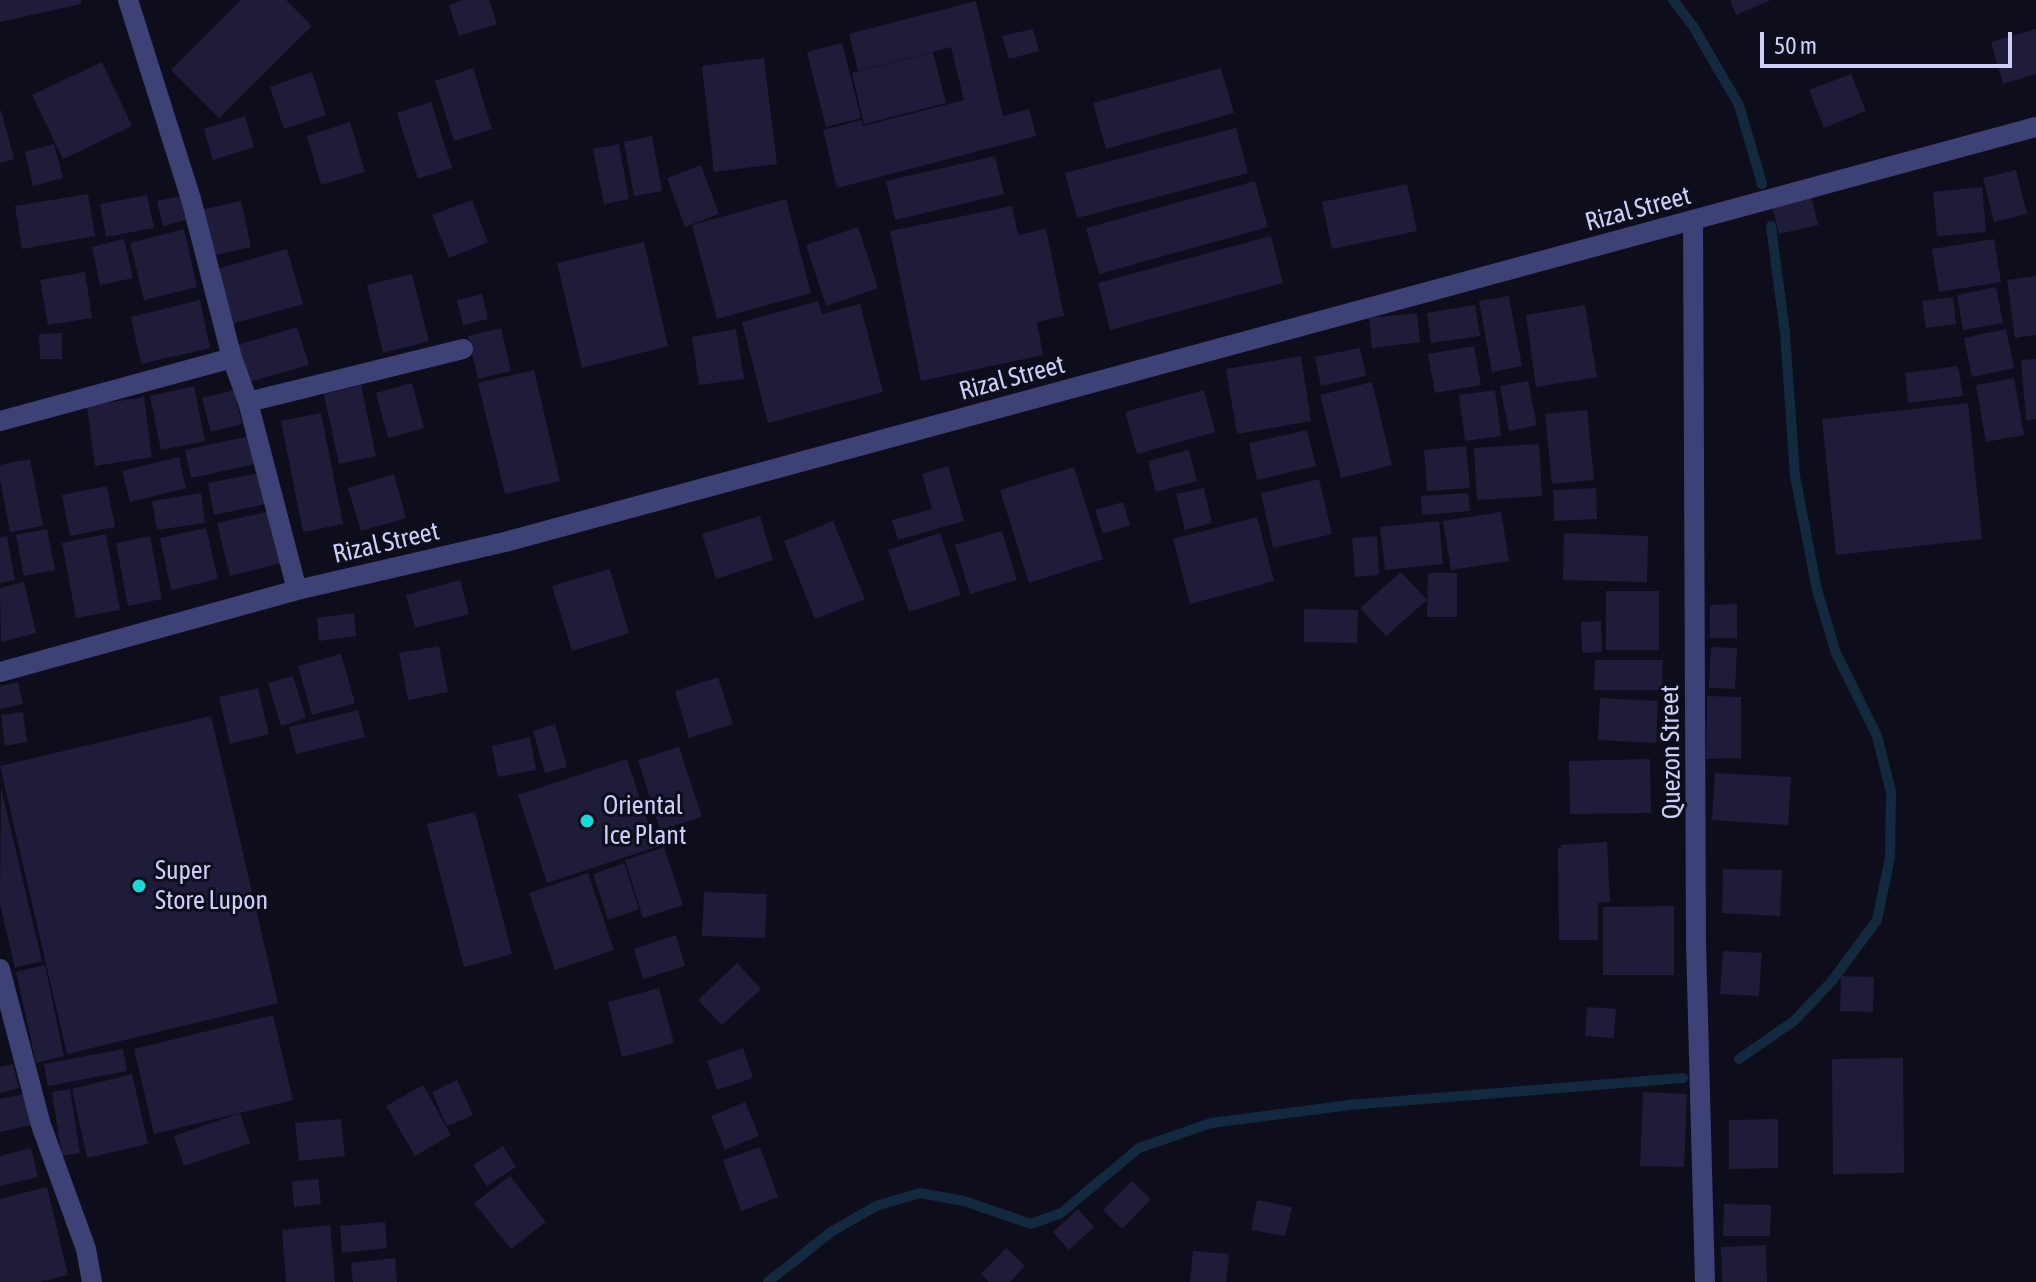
<!DOCTYPE html>
<html>
<head>
<meta charset="utf-8">
<style>
  body { margin:0 }
  #map { position:relative; width:2036px; height:1282px; overflow:hidden; background:#0e0d1b; font-family:"Asap Condensed",sans-serif }
  canvas { display:block }
  .scale { position:absolute; left:1760px; top:32px; width:252px; height:36px; box-sizing:border-box; border:4px solid #cecef9; border-top:0; padding-left:10px; font-size:24px; line-height:28px; white-space:nowrap; color:#cecef9; -webkit-text-stroke:6px #0e0d1b; paint-order:stroke }
</style>
</head>
<body>
<div id="map">
<canvas width="2036" height="1282"></canvas>
<div class="scale">50 m</div>
</div>
<script>
const context = document.querySelector('canvas').getContext('2d');
context.lineJoin = 'round';
const shape = rows => new Path2D(rows.map(r => 'M' + r).join(''));
function trace(path, color, width, dash) { context.strokeStyle = color; context.lineWidth = width; context.lineCap = dash ? 'butt' : 'round'; context.setLineDash(dash || []); context.stroke(path); }
function fillPath(path, color) { context.fillStyle = color; context.fill(path, 'evenodd'); }
function drawText(font, color, halo, rows, align = 'center') {
  context.font = font + ' "Asap Condensed",sans-serif'; context.lineWidth = 6; context.setLineDash([]); context.textBaseline = 'middle'; context.strokeStyle = halo; context.fillStyle = color; for (const [text, x, y, turn = 0] of rows) {
    context.save(); context.translate(x, y); context.rotate((+turn || 0) * Math.PI / 180); context.textAlign = isNaN(turn) ? turn : align; if (halo) context.strokeText(text, 0, 0); context.fillText(text, 0, 0); context.restore();
  }
}
trace(shape([
  [1673,0,1693,26,1739,105,1762,184],
  [1739,1059,1794,1021,1832,981,1877,920,1890,858,1891,792,1877,736,1836,653,1817,590,1795,476,1785,333,1771,226],
  [768,1282,831,1232,876,1206,920,1193,964,1201,1031,1224,1061,1213,1139,1148,1211,1123,1350,1105,1683,1078]
]), '#13293f', 10);
fillPath(shape([
  [0,0,81,0,81,4,0,22],
  [241,0,286,0,312,26,219,118,171,70],
  [463,0,489,0,497,24,459,36,449,5],
  [1730,0,1771,0,1736,15],
  [976,1,1003,116,1029,109,1036,136,837,188,823,130,862,120,863,126,964,100,951,47,858,71,849,34],
  [1033,29,1039,51,1009,59,1002,36],
  [2036,29,2036,74,2003,84,1991,42],
  [842,43,861,118,826,127,807,52],
  [933,52,946,103,864,124,852,73],
  [764,58,777,164,714,172,702,66],
  [102,62,132,126,63,159,32,95],
  [473,68,492,129,454,141,435,81],
  [1221,68,1234,113,1106,149,1093,103],
  [312,72,326,115,284,129,270,87],
  [1851,74,1866,111,1824,128,1809,90],
  [431,102,452,168,418,179,397,113],
  [1,110,14,159,0,163,0,111],
  [245,116,254,147,213,160,204,129],
  [350,122,365,172,321,185,307,136],
  [1236,128,1248,173,1077,218,1065,173],
  [652,136,662,191,634,196,624,142],
  [54,144,63,178,33,186,25,152],
  [619,144,629,199,604,204,593,149],
  [995,156,1004,194,895,220,886,181],
  [701,165,719,214,685,227,667,178],
  [2016,170,2027,214,1994,222,1983,178],
  [1255,181,1268,227,1099,274,1086,228],
  [1407,184,1417,231,1332,249,1322,202],
  [1982,187,1986,232,1937,236,1933,192],
  [88,194,95,236,22,249,15,206],
  [147,195,154,228,106,237,100,204],
  [180,196,186,220,163,226,157,201],
  [1811,196,1818,225,1779,234,1772,205],
  [786,199,811,293,717,319,692,225],
  [472,200,488,242,449,258,432,215],
  [241,201,251,247,211,256,201,210],
  [1012,206,1018,235,1046,229,1064,316,1037,322,1043,355,921,381,890,231],
  [858,227,878,288,826,306,806,245],
  [184,229,197,287,144,300,130,243],
  [1271,236,1283,283,1110,330,1098,283],
  [124,239,133,278,100,285,92,247],
  [1994,239,2001,282,1939,292,1932,249],
  [644,242,668,346,582,368,557,263],
  [287,249,303,304,232,324,217,269],
  [85,272,92,318,48,325,40,280],
  [412,274,429,341,383,353,367,285],
  [2036,276,2036,335,2015,338,2007,280],
  [1996,287,2003,323,1963,330,1957,295],
  [482,294,488,319,463,325,457,300],
  [1509,296,1522,366,1492,372,1479,301],
  [1953,297,1956,324,1926,328,1922,301],
  [200,300,210,348,141,364,131,317],
  [818,301,822,314,860,304,883,392,768,423,742,322],
  [1475,305,1480,336,1431,343,1427,313],
  [1585,305,1597,377,1536,387,1526,315],
  [1417,313,1420,342,1372,348,1369,318],
  [297,327,309,365,249,382,238,345],
  [501,328,511,371,478,379,468,336],
  [736,329,744,379,699,385,692,337],
  [2006,329,2014,368,1972,377,1964,338],
  [62,333,62,359,40,359,39,334],
  [1474,346,1481,385,1435,393,1428,354],
  [1360,348,1366,376,1321,386,1315,357],
  [1301,356,1311,421,1237,434,1226,369],
  [2036,359,2036,419,2026,420,2021,360],
  [1958,366,1963,396,1908,403,1905,373],
  [534,370,560,481,505,494,478,383],
  [2014,378,2024,435,1986,442,1976,385],
  [1528,381,1537,425,1509,431,1500,386],
  [1372,382,1392,465,1341,478,1320,395],
  [412,383,424,428,388,438,376,393],
  [361,385,376,456,339,464,324,394],
  [194,386,205,441,161,450,150,396],
  [234,390,242,424,211,432,202,398],
  [1204,390,1215,432,1137,454,1125,412],
  [1495,390,1501,436,1465,441,1459,395],
  [144,397,152,457,95,466,87,406],
  [1968,403,1982,539,1836,555,1822,419],
  [1587,410,1594,480,1552,484,1545,414],
  [321,413,343,524,303,532,281,421],
  [1307,430,1316,466,1257,480,1249,443],
  [254,435,260,463,191,478,185,450],
  [1539,444,1542,496,1477,500,1474,448],
  [1466,446,1470,488,1427,491,1424,450],
  [1189,450,1197,481,1156,492,1148,461],
  [179,457,186,488,130,502,122,471],
  [30,459,43,526,10,532,0,480,0,465],
  [948,466,964,521,898,540,892,520,932,509,922,474],
  [1074,467,1103,559,1029,583,1000,490],
  [260,473,266,504,214,515,208,483],
  [394,474,406,518,361,531,348,488],
  [1319,479,1332,534,1273,548,1261,493],
  [107,486,115,527,70,536,62,495],
  [1204,488,1212,523,1185,530,1176,494],
  [1596,488,1597,519,1554,521,1553,490],
  [201,493,205,523,157,530,152,501],
  [1468,493,1470,511,1422,515,1421,496],
  [1123,502,1130,525,1103,534,1095,510],
  [270,511,282,563,230,576,217,523],
  [1501,512,1509,561,1451,570,1443,521],
  [760,516,773,560,716,579,702,534],
  [1257,517,1274,581,1190,604,1173,539],
  [833,521,865,599,815,619,784,541],
  [1439,521,1443,564,1385,570,1380,527],
  [206,528,218,579,171,590,160,538],
  [47,529,55,570,24,576,16,535],
  [1002,531,1017,580,970,594,955,545],
  [940,533,961,595,909,612,888,550],
  [1564,533,1648,536,1647,582,1563,580],
  [106,534,120,610,76,618,62,543],
  [7,536,15,580,0,583,0,538],
  [150,536,162,599,128,606,116,543],
  [1377,536,1379,575,1355,577,1352,538],
  [610,569,629,633,572,651,552,586],
  [1401,572,1427,600,1386,636,1360,608],
  [1428,573,1457,573,1457,617,1427,617],
  [460,580,469,614,415,628,406,595],
  [24,582,36,633,1,642,0,588],
  [1606,591,1659,591,1659,650,1606,650],
  [1737,604,1737,638,1710,638,1710,605],
  [1304,609,1358,610,1357,643,1304,642],
  [354,613,356,636,319,641,317,618],
  [1601,621,1602,652,1582,653,1581,622],
  [439,646,448,692,408,700,399,653],
  [1711,647,1737,648,1735,689,1709,688],
  [341,654,355,703,312,715,298,666],
  [1595,660,1663,660,1662,690,1594,690],
  [293,676,306,718,281,726,268,683],
  [718,677,733,724,689,738,675,691],
  [18,682,23,704,0,709,0,686],
  [258,688,269,734,230,744,219,697],
  [1707,696,1741,697,1741,758,1706,759],
  [1600,698,1658,701,1656,743,1598,740],
  [358,710,365,737,296,754,289,727],
  [23,712,27,742,5,746,1,715],
  [211,716,278,1003,67,1054,0,766],
  [555,724,567,767,545,773,533,731],
  [530,737,536,770,498,777,492,746],
  [679,747,702,817,660,830,638,760],
  [627,759,656,847,547,883,518,795],
  [1650,759,1651,813,1570,814,1569,761],
  [1715,773,1791,777,1788,825,1712,820],
  [1,788,42,961,15,968,0,904],
  [475,812,512,954,464,967,427,824],
  [1607,842,1610,902,1598,903,1598,940,1559,940,1558,848,1561,848,1561,845],
  [664,847,683,905,643,918,625,860],
  [624,863,639,909,608,920,593,874],
  [1723,869,1782,870,1780,916,1722,913],
  [588,873,614,950,555,970,529,893],
  [704,892,767,894,765,938,702,936],
  [1674,906,1674,975,1603,975,1603,907],
  [676,935,685,966,643,979,634,949],
  [1723,951,1762,953,1759,996,1720,994],
  [737,963,761,989,722,1025,698,1000],
  [45,965,64,1056,36,1063,16,972],
  [1841,976,1874,977,1873,1012,1840,1011],
  [659,988,674,1043,622,1057,608,1002],
  [1587,1007,1616,1009,1614,1038,1585,1036],
  [273,1015,293,1100,154,1134,134,1049],
  [743,1048,753,1078,717,1090,707,1061],
  [123,1049,127,1071,48,1086,44,1064],
  [1903,1058,1904,1173,1833,1174,1832,1059],
  [13,1064,19,1088,0,1093,0,1067],
  [132,1074,148,1144,87,1158,72,1089],
  [457,1080,473,1115,447,1126,432,1092],
  [423,1085,451,1135,415,1156,386,1106],
  [70,1089,80,1153,62,1156,52,1092],
  [1643,1092,1687,1094,1684,1167,1640,1166],
  [24,1094,31,1125,0,1132,0,1099],
  [745,1102,759,1136,725,1150,711,1116],
  [240,1113,250,1143,184,1166,174,1136],
  [341,1119,345,1156,299,1161,295,1123],
  [1778,1119,1778,1168,1729,1169,1729,1120],
  [503,1146,516,1167,487,1186,473,1165],
  [760,1147,778,1197,741,1211,723,1160],
  [31,1148,38,1177,0,1186,0,1156],
  [510,1176,546,1222,511,1249,474,1203],
  [318,1179,321,1204,294,1207,292,1181],
  [1132,1181,1151,1199,1122,1229,1103,1210],
  [47,1187,68,1275,39,1282,0,1282,0,1199],
  [1257,1200,1292,1207,1285,1236,1251,1230],
  [1724,1204,1771,1205,1770,1236,1723,1236],
  [1078,1209,1094,1227,1069,1250,1053,1232],
  [385,1222,387,1248,342,1253,340,1226],
  [330,1225,335,1282,286,1282,282,1230],
  [1766,1245,1767,1282,1722,1282,1721,1247],
  [1006,1248,1025,1266,1010,1282,989,1282,981,1274],
  [1193,1251,1229,1254,1226,1282,1190,1282],
  [395,1258,397,1282,353,1282,351,1263]
]), '#1f1c3a');
trace(shape([
  [128,0,191,199,232,358,248,402,297,590],
  [1693,221,1696,943,1705,1282],
  [248,402,463,349],
  [0,421,232,358],
  [0,672,297,590,505,542,2036,127],
  [0,969,41,1125,86,1249,92,1282]
]), '#3e4175', 20);
for (const [x, y, r, color] of [
  [587,821,8,"#1ad8d8"],
  [139,886,8,"#1ad8d8"]
]) { const dot = new Path2D(); dot.arc(x, y, r, 0, 2 * Math.PI); context.fillStyle = color; context.fill(dot); trace(dot, '#0e0d1b', 3); }
drawText('26px', '#cecef9', '#0e0d1b', [
  ["Rizal Street",1638,209,-15],
  ["Rizal Street",1012,378,-15],
  ["Rizal Street",386,543,-13],
  ["Quezon Street",1671,752,-91]
]);
drawText('26px', '#cecef9', '#0e0d1b', [
  ["Oriental",603,806],
  ["Ice Plant",603,836],
  ["Super",155,871],
  ["Store Lupon",155,901]
], 'left');
</script>
</body>
</html>
